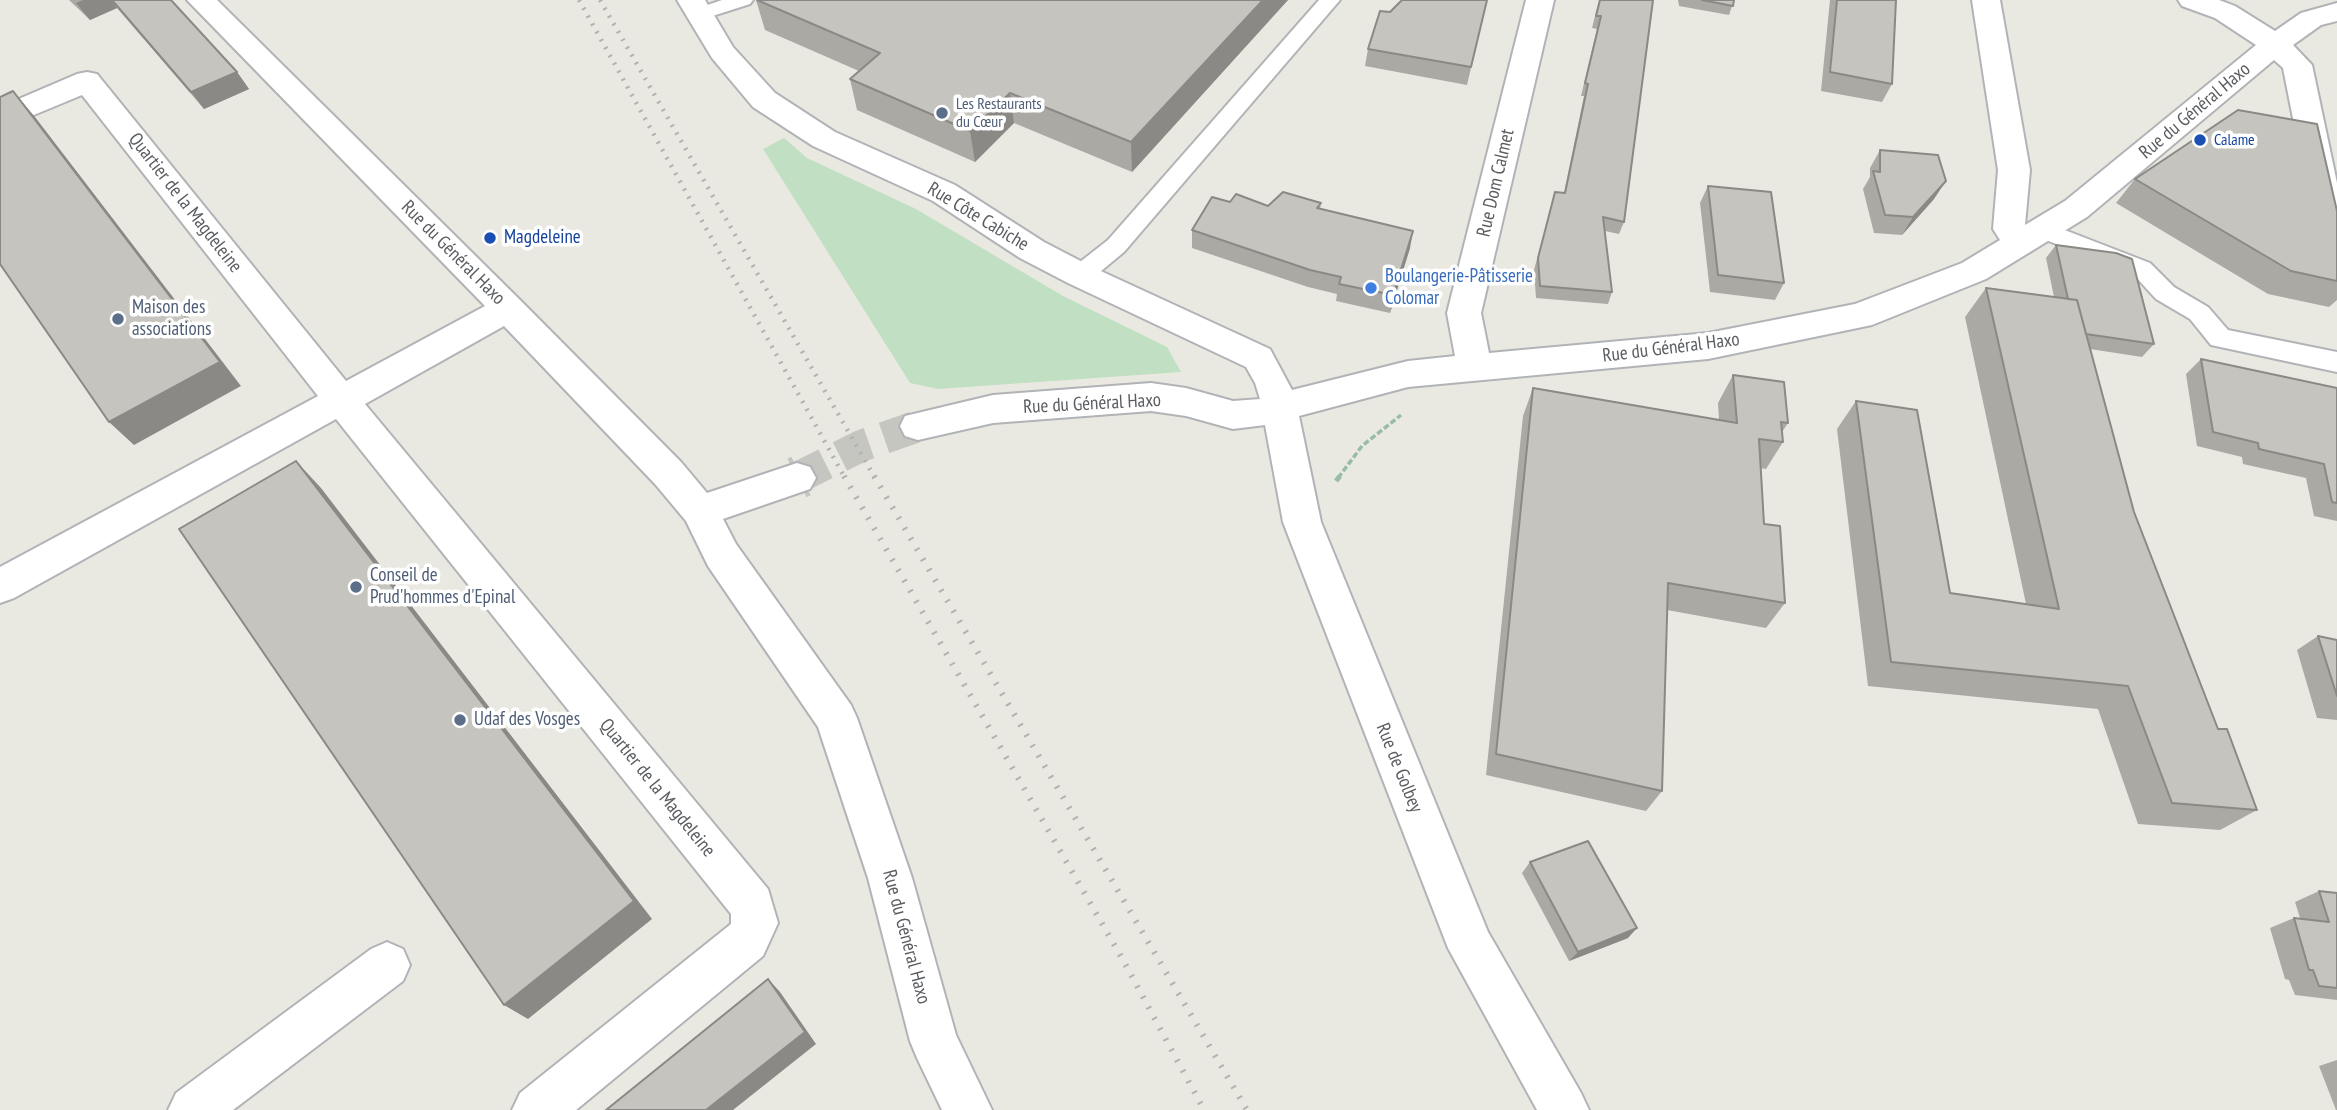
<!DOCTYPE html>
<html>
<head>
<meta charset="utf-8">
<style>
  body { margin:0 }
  canvas { display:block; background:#eae9e1 }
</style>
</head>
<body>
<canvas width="2337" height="1110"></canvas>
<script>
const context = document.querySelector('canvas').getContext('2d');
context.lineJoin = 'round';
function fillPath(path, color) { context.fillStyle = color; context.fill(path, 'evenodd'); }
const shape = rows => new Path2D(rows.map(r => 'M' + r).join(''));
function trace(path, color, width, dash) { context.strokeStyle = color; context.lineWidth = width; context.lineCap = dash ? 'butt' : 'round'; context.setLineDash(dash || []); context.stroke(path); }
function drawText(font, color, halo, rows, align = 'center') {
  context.font = font + ' "PT Sans Narrow",sans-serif'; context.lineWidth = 7; context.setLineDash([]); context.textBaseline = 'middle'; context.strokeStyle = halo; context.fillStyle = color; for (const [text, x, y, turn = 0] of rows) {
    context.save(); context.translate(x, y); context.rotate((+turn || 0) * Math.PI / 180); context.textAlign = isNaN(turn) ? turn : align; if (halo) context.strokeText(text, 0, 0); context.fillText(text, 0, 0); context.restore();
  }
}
fillPath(shape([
  [784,138,807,158,916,209,1063,296,1167,347,1181,372,938,389,910,383,763,149]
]), '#c0dfc3');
trace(shape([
  [797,478,861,446,918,426]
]), '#c6c6c1', 32, [32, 16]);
trace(shape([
  [797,478,801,476]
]), '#c6c6c1', 43, [43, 21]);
const service = shape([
  [722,0,753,0,750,4,700,20,693,18,690,14,693,10,722,0],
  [1319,0,1340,0,1124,252,1089,281,1080,284,1071,281,1068,275,1071,269,1108,240,1319,0],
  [2044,222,2150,263,2174,287,2208,307,2228,330,2337,352,2337,372,2211,345,2190,319,2156,299,2134,275,2036,236,2032,230,2036,224,2044,222]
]);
const minor = shape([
  [187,0,217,0,520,300,681,462,707,493,797,463,810,467,816,478,810,489,723,519,736,544,851,705,857,718,912,878,956,1035,992,1110,942,1110,917,1058,910,1041,868,878,818,727,708,566,686,521,655,484,504,326,365,404,768,889,778,923,763,956,576,1110,512,1110,520,1093,731,924,731,914,336,419,14,598,0,603,0,567,318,396,82,95,0,129,0,107,77,74,87,72,97,74,346,381,485,306,187,0],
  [677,0,705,0,733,47,775,93,835,132,955,185,1044,242,1092,267,1270,349,1292,390,1408,361,1455,356,1447,313,1526,0,1554,0,1481,313,1489,353,1708,333,1855,304,1962,263,2000,240,1993,229,1998,170,1972,0,2000,0,2030,170,2025,225,2065,201,2256,45,2215,18,2182,6,2178,0,2219,0,2235,6,2275,31,2301,13,2337,3,2337,21,2321,25,2293,45,2312,65,2337,183,2337,272,2325,268,2321,260,2283,68,2274,60,2087,217,1986,279,1872,325,1708,359,1408,387,1299,416,1321,522,1488,932,1581,1093,1589,1110,1537,1110,1448,948,1283,522,1265,425,1233,429,1186,416,1151,411,993,423,918,440,905,436,900,426,905,416,993,395,1151,383,1186,388,1233,401,1260,399,1255,383,1246,367,1068,283,1020,258,933,201,813,146,753,107,712,58,677,0],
  [387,942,403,949,410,965,403,981,233,1110,168,1110,176,1093,371,949,387,942]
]);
trace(service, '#b1b3b7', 4);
trace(minor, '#b1b3b7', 4);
trace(shape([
  [1338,478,1362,446,1401,415]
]), '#98bda7', 3.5, [6, 2.5]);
trace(shape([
  [1336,481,1340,476]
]), '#98bda7', 5, [8, 3.5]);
fillPath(service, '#fff');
fillPath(minor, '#fff');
trace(shape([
  [579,0,845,478],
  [600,0,875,478]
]), '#b1b2b2', 4.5, [2, 7]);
trace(shape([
  [844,476,1123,960,1204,1110],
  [874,476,1247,1110]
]), '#b1b2b2', 6, [2, 10]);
fillPath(shape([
  [69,0,171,0,237,72,249,89,204,109,117,8,90,20],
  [756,0,1288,0,1132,172,1014,123,975,162,857,110,850,79,859,71,765,30],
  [1487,0,1467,85,1365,66,1368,49,1390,12],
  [1599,0,1624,222,1619,234,1605,231,1612,292,1608,304,1536,298,1534,270,1555,192,1564,193,1584,96,1581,96,1597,29,1592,28],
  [1678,0,1734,0,1729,15,1679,6],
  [1830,0,1896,0,1892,84,1882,102,1821,91],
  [1880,150,1934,199,1902,235,1874,233,1863,189,1870,177,1870,168],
  [2135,179,2337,211,2337,300,2329,307,2268,294,2116,203],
  [1708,186,1784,283,1775,300,1710,292,1700,203],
  [1230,202,1268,206,1321,203,1320,209,1410,248,1390,313,1336,301,1337,294,1308,287,1192,248,1192,230],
  [2056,245,2154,344,2142,357,2090,349,2134,512,2218,729,2257,810,2220,830,2138,824,2098,709,1868,686,1837,429,1856,401,1950,593,2026,604,1965,317,1986,288,2054,297,2046,258],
  [2201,359,2337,388,2337,521,2314,516,2306,478,2243,464,2242,457,2197,446,2186,374],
  [1733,375,1788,423,1782,432,1783,442,1766,469,1760,468,1764,524,1785,603,1766,628,1667,610,1662,791,1646,811,1486,775,1523,416,1533,388,1719,420,1718,403],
  [2318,636,2337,640,2337,720,2317,718,2297,650],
  [1530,862,1628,938,1569,961,1522,873],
  [2319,891,2337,893,2337,1000,2295,995,2289,980,2285,979,2270,928,2294,918,2300,918,2295,902],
  [2337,1060,2337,1110,2336,1110,2319,1066]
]), '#aaa9a3');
fillPath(shape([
  [83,0,111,0,117,8,90,20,76,3],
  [1263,0,1288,0,1132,172,1131,142],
  [237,72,249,89,204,109,191,92],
  [13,91,35,117,241,386,134,445,109,422],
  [1010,93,1014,123,975,162,970,131],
  [1946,181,1934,199,1902,235,1913,217],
  [1413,231,1410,248,1390,313,1393,295],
  [296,461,321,488,652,919,528,1019,504,1005],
  [1637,928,1628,938,1569,961,1578,952],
  [768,979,780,992,816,1044,733,1110,706,1110]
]), '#8b8985');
const building = shape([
  [112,0,171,0,237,72,191,92,112,0],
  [757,0,1263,0,1131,142,1010,93,970,131,850,79,880,53,757,0],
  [1402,0,1487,0,1471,67,1368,49,1380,11,1390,12,1402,0],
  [1600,0,1653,0,1624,222,1603,217,1612,292,1540,286,1538,258,1555,192,1565,193,1588,84,1585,83,1601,16,1596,16,1600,0],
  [1702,0,1734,0,1733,6,1702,0],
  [1837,0,1896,0,1892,84,1830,72,1837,0],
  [13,91,220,362,109,422,0,264,0,97,13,91],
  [2238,110,2317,124,2337,211,2337,281,2291,271,2135,179,2238,110],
  [1880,150,1938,155,1946,181,1913,217,1885,215,1873,171,1880,172,1880,150],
  [1708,186,1771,192,1784,283,1718,275,1708,186],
  [1283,192,1321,203,1317,208,1413,231,1393,295,1339,284,1341,277,1310,270,1192,230,1212,197,1230,202,1236,194,1268,206,1283,192],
  [2056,245,2116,253,2132,259,2154,344,2086,334,2077,300,2068,299,2056,245],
  [1986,288,2077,300,2134,512,2218,729,2227,729,2257,810,2172,803,2128,686,1891,662,1856,401,1917,410,1950,593,2059,609,1986,288],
  [2201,359,2337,388,2337,503,2332,502,2324,464,2259,449,2258,443,2213,432,2201,359],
  [1733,375,1784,382,1788,423,1781,422,1783,442,1759,439,1764,524,1780,526,1785,603,1668,583,1662,791,1496,754,1533,388,1737,423,1733,375],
  [296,461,634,901,504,1005,179,529,296,461],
  [2318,636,2337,640,2337,696,2318,636],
  [1588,841,1637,928,1578,952,1530,862,1588,841],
  [2319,891,2337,893,2337,988,2319,986,2313,970,2309,970,2294,918,2329,922,2319,891],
  [768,979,805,1032,706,1110,606,1110,768,979]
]);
fillPath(building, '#c6c4be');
trace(building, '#8b8985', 2);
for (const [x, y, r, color] of [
  [942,113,7,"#5c6f8a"],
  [2200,140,7,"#1a4fb4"],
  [490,238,7,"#1a4fb4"],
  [1371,288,7,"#3f7fe0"],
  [118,319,7,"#5c6f8a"],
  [356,587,7,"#5c6f8a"],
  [460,720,7,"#5c6f8a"]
]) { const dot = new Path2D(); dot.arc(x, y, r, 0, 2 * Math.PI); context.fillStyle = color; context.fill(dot); trace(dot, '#fff', 2.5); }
drawText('16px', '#4e5e75', '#fff', [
  ["Les Restaurants",956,104],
  ["du Cœur",956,122]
], 'left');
drawText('16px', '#164399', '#fff', [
  ["Calame",2214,140]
], 'left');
drawText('19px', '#595c60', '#fff', [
  ["Rue du Général Haxo",2195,111,-40],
  ["Rue Dom Calmet",1496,183,-77],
  ["Quartier de la Magdeleine",185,203,52],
  ["Rue Côte Cabiche",978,217,31],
  ["Rue du Général Haxo",453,253,45],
  ["Rue du Général Haxo",1671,348,-7],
  ["Rue du Général Haxo",1092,404,-3],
  ["Rue de Golbey",1399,768,68],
  ["Quartier de la Magdeleine",657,788,51],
  ["Rue du Général Haxo",906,937,75]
]);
drawText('19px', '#164399', '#fff', [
  ["Magdeleine",504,238]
], 'left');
drawText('19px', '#366cbe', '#fff', [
  ["Boulangerie-Pâtisserie",1385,277],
  ["Colomar",1385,299]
], 'left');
drawText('19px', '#4e5e75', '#fff', [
  ["Maison des",132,308],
  ["associations",132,330],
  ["Conseil de",370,576],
  ["Prud'hommes d'Epinal",370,598],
  ["Udaf des Vosges",474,720]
], 'left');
</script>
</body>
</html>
